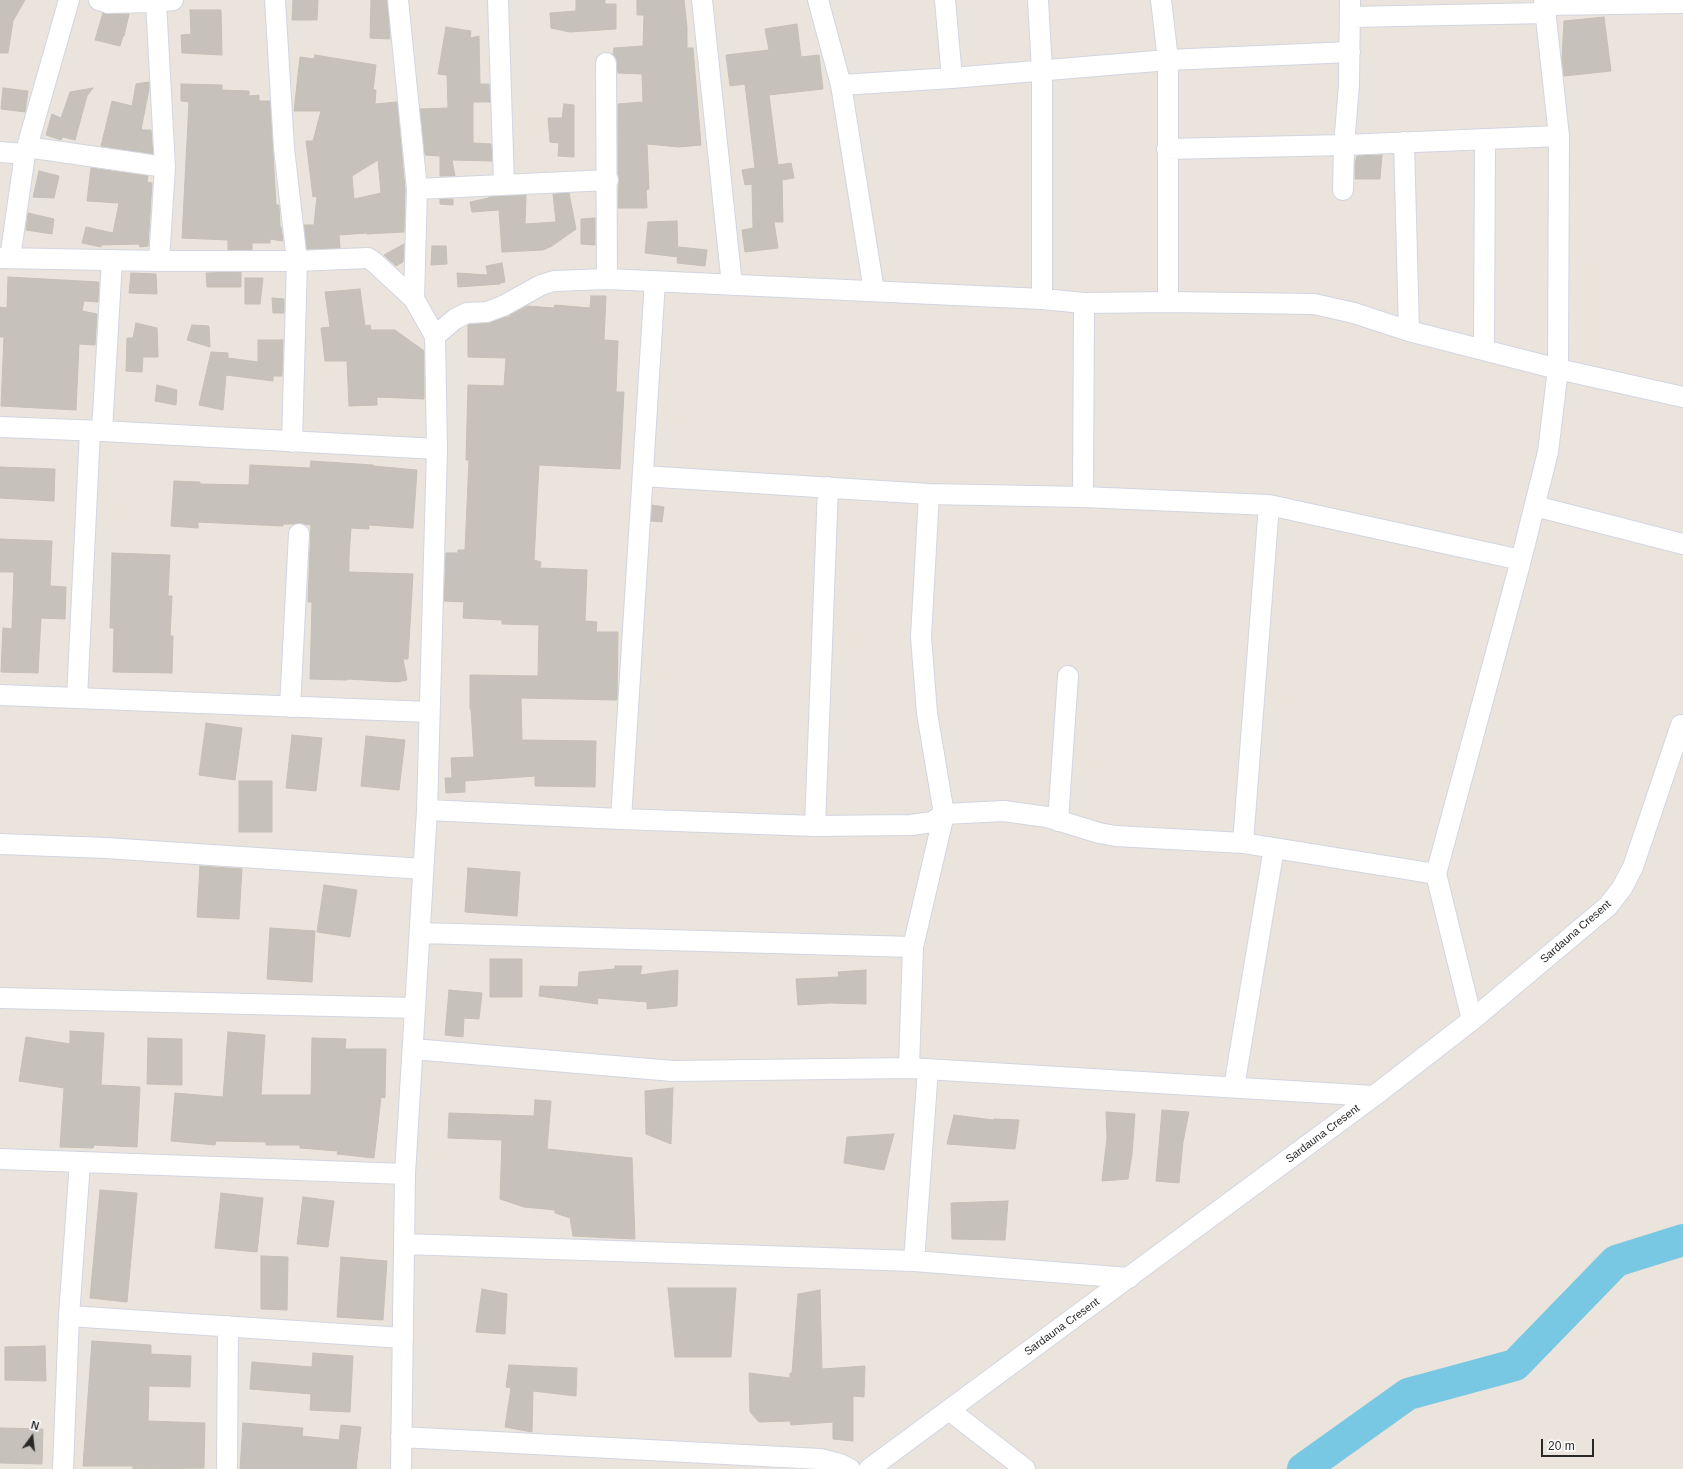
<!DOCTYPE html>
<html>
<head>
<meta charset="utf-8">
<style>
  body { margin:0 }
  #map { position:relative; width:1683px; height:1469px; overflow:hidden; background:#eae4dc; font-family:Helvetica,sans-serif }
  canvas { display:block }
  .north { position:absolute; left:12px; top:1417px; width:40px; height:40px; -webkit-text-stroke:3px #fff; paint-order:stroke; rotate:15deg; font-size:11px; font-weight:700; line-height:16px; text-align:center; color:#292929 }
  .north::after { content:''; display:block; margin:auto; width:14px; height:18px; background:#292929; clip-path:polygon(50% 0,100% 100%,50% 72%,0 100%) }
  .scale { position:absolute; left:1541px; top:1439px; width:53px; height:18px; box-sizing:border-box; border:2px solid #292929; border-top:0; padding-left:5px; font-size:12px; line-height:14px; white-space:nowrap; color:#292929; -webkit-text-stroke:3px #fff; paint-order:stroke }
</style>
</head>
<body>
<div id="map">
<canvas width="1683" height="1469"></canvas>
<div class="north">N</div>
<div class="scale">20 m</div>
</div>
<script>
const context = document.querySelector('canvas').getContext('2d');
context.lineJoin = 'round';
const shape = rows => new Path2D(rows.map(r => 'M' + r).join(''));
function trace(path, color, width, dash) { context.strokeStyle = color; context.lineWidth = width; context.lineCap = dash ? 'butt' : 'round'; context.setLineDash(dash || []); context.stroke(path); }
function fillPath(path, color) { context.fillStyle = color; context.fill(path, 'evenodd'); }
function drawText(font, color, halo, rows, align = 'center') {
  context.font = font + ' Helvetica,sans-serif'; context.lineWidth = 4; context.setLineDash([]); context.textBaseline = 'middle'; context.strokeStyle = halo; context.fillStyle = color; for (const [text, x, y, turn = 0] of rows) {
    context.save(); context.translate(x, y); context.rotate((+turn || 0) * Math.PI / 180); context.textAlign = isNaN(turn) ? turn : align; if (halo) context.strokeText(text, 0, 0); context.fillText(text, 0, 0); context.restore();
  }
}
trace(shape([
  [1303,1469,1408,1394,1515,1365,1616,1261,1683,1240]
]), '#78c7e3', 32);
const building = shape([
  [0,0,25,0,13,21,8,53,0,53,0,0],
  [293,0,318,0,317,20,292,20,293,0],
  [371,0,387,0,390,39,370,38,371,0],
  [576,0,605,0,605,4,616,4,616,29,570,32,551,28,550,13,576,11,576,0],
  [637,0,684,0,687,27,687,48,693,48,701,145,679,147,647,144,649,189,646,190,647,208,618,208,619,180,618,175,618,104,643,102,642,74,618,73,617,63,613,55,614,48,643,46,644,15,637,15,637,0],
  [190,10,221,10,222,55,182,53,181,35,191,34,190,10],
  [103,13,129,14,124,36,123,36,120,46,95,40,103,13],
  [1604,17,1611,71,1564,76,1562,59,1564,21,1604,17],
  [797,24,801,57,819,55,823,89,769,95,778,165,791,163,794,178,782,180,783,222,774,222,778,248,745,252,742,230,753,228,752,184,745,185,742,170,755,168,745,84,730,86,726,55,769,50,765,29,797,24],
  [446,27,471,31,470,38,479,36,480,84,489,84,490,102,473,102,473,143,491,144,492,161,452,160,455,176,440,176,440,156,425,155,420,109,448,108,447,75,438,74,446,27],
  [315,55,376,65,373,90,376,90,375,104,397,102,405,189,404,232,367,234,367,233,339,235,340,248,307,249,304,225,314,225,317,196,313,197,306,141,313,141,321,111,294,111,300,57,314,59,315,55],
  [378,160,381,193,354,199,352,176,378,160],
  [149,82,149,89,141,130,151,130,153,154,101,146,112,101,132,106,136,84,149,82],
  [181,84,222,85,222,90,249,91,249,96,259,95,259,101,270,101,276,205,279,205,280,227,281,227,283,241,270,239,270,243,252,243,252,250,228,250,228,240,182,238,189,102,181,101,181,84],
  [3,88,28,91,25,112,1,109,3,88],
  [93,88,87,96,75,140,63,137,61,140,46,135,52,114,61,118,70,92,93,88],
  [564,104,574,105,574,157,558,156,559,143,550,142,548,118,562,118,564,104],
  [1382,155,1380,179,1355,179,1355,163,1357,156,1382,155],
  [91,168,148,176,147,182,152,183,148,246,140,247,139,244,101,245,101,247,82,243,86,227,113,233,119,203,87,201,91,168],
  [39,171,59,176,54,198,33,197,39,171],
  [569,193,576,229,552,246,543,250,502,252,499,210,472,212,470,202,489,198,489,197,526,195,525,224,556,222,553,194,569,193],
  [440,199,453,199,453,205,440,204,440,199],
  [28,213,54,219,52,234,26,230,28,213],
  [595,218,595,245,581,244,581,219,595,218],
  [677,221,678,257,645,253,648,222,677,221],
  [404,244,403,262,396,266,384,255,404,244],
  [432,246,446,246,447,264,431,265,432,246],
  [679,247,707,250,705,266,677,263,679,247],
  [502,263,505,282,500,283,500,284,458,287,457,273,488,275,486,266,502,263],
  [241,272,241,287,207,287,206,273,241,272],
  [131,273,156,274,157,294,129,293,131,273],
  [8,277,99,282,98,302,84,301,82,311,97,314,95,345,79,344,76,410,1,406,4,337,0,337,0,307,7,308,8,277],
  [245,278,263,278,260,304,245,304,245,278],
  [360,289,365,326,370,325,371,330,395,330,424,351,424,399,377,397,377,405,349,406,347,361,325,361,321,328,330,327,325,292,360,289],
  [591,296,606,296,604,340,618,341,616,392,624,392,620,469,539,465,534,560,541,562,540,568,587,570,585,621,597,622,596,632,618,632,617,700,521,698,522,740,596,741,595,787,535,786,535,776,465,781,465,792,446,793,445,778,452,778,451,758,474,757,471,709,470,709,470,675,538,676,539,625,502,624,502,620,463,618,464,602,444,601,446,553,458,553,458,550,465,550,469,460,466,460,468,385,504,386,506,358,468,357,468,325,488,323,505,317,510,317,510,315,527,306,554,308,555,305,590,308,591,296],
  [272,298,284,299,284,313,273,313,272,298],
  [136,323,157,328,158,357,143,357,142,372,126,371,127,338,133,338,136,323],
  [192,325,209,326,210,347,187,340,192,325],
  [258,340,283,340,282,376,273,376,273,381,226,375,223,410,199,405,211,352,228,353,228,358,258,362,258,340],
  [157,385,177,390,176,405,155,401,157,385],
  [311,461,373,465,373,466,417,470,413,528,369,525,369,529,351,528,349,557,349,572,413,574,408,659,403,659,407,680,398,682,347,679,347,680,310,679,312,602,308,602,311,525,299,523,293,524,283,524,283,526,198,522,198,528,171,526,174,481,200,482,200,484,249,485,250,465,310,468,311,461],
  [0,467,55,469,54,501,0,498,0,467],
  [652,505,664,507,662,522,651,521,652,505],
  [0,539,52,541,50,586,66,587,65,619,41,618,38,673,1,672,3,628,12,629,14,572,0,572,0,539],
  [112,553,170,555,168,596,172,596,170,636,173,636,172,673,113,672,114,628,110,628,112,553],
  [206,723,242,728,235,780,199,775,206,723],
  [292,735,322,738,316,791,286,788,292,735],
  [366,736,405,740,399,790,361,786,366,736],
  [239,781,272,781,272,832,239,832,239,781],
  [200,866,242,869,239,919,197,917,200,866],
  [468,868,520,872,517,916,465,912,468,868],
  [324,885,357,890,350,937,317,932,324,885],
  [270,928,315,931,312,982,267,979,270,928],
  [490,959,522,959,522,997,490,997,490,959],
  [615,966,642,966,640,975,678,970,677,1006,647,1009,647,1002,597,998,598,1004,539,996,540,986,578,987,579,972,615,969,615,966],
  [866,970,866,1004,830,1003,798,1005,796,979,839,977,838,972,866,970],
  [449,990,482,993,479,1019,464,1018,463,1037,445,1035,449,990],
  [70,1031,104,1033,101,1085,140,1087,137,1147,94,1145,93,1148,60,1147,64,1088,19,1081,26,1037,70,1044,70,1031],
  [228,1032,265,1035,261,1095,311,1095,312,1038,346,1039,345,1049,386,1049,385,1098,381,1097,374,1158,337,1154,338,1151,300,1148,300,1145,266,1145,266,1142,216,1141,215,1145,171,1141,175,1093,223,1097,228,1032],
  [148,1038,182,1039,182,1085,147,1084,148,1038],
  [673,1088,671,1144,646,1134,645,1091,673,1088],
  [535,1100,551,1101,547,1149,632,1158,635,1239,573,1236,570,1218,555,1213,555,1210,524,1207,500,1199,502,1140,448,1138,449,1113,534,1116,535,1100],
  [1162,1110,1189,1112,1183,1142,1179,1183,1156,1181,1162,1110],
  [1106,1112,1135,1114,1132,1154,1128,1179,1102,1181,1107,1138,1106,1112],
  [954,1115,993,1120,994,1119,1019,1120,1015,1149,947,1144,954,1115],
  [894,1134,884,1170,844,1163,847,1137,894,1134],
  [100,1190,137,1193,127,1302,90,1298,100,1190],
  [221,1193,263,1198,257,1252,215,1248,221,1193],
  [303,1197,334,1201,328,1247,297,1244,303,1197],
  [1008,1201,1005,1240,952,1239,951,1203,1008,1201],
  [261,1256,288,1257,287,1310,261,1309,261,1256],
  [341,1257,387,1261,383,1320,337,1317,341,1257],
  [668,1288,736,1288,731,1357,675,1357,668,1288],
  [482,1289,507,1294,505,1334,476,1332,482,1289],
  [820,1290,822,1369,865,1366,864,1397,853,1396,853,1441,833,1439,833,1422,791,1425,790,1421,759,1422,750,1412,749,1373,790,1378,790,1373,792,1373,798,1294,820,1290],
  [92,1341,151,1345,151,1354,191,1356,190,1387,149,1386,148,1421,205,1423,204,1468,133,1469,133,1466,83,1466,92,1341],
  [45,1346,46,1381,5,1380,5,1347,45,1346],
  [313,1353,353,1356,350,1412,310,1410,311,1394,250,1389,252,1362,312,1367,313,1353],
  [509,1365,577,1368,576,1396,533,1391,532,1432,505,1427,511,1388,506,1387,509,1365],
  [243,1423,303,1428,302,1436,339,1440,341,1425,361,1427,356,1469,240,1469,243,1423],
  [0,1428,43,1429,42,1464,0,1463,0,1428]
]);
fillPath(building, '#c6c2bb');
trace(building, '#c5c0b6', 1);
const minor = shape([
  [99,0,108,3,156,2,173,0],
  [275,0,284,148,297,261,292,442],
  [398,0,417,189,414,299],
  [498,0,504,184],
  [702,0,732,285],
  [818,0,841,85,874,291],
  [945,0,952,78],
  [1038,0,1042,71,1042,299],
  [1161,0,1168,60,1168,302],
  [156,2,165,167,159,261],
  [1545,5,1683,3],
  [1350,17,1546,13],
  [606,63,607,279],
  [841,85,952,78,1168,60,1350,52],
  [1404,142,1409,331],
  [27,147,165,167],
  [1167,149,1344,145,1559,136],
  [0,152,25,154],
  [417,189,608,180],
  [1343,190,1344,145,1349,85,1350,0],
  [0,258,159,261,297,261,368,258,374,262,414,299,435,336,437,449,427,810,405,1174,401,1469],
  [10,258,25,154,69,0],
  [435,336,455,319,467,313,487,312,503,306,541,285,554,281,607,279,1042,299,1084,303,1168,302,1314,304,1354,313,1409,331,1558,369,1683,397],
  [1484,350,1485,139],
  [0,427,102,431,437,449],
  [102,431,112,260],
  [643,476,929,494,1083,497,1269,505,1521,560],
  [1083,497,1084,303],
  [1535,506,1683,544],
  [0,695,429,712],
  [77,698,90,431],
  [290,707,299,534],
  [427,810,621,819,815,826,911,825,932,822,944,814,1004,811,1047,817,1099,833,1116,836,1243,843,1436,874],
  [621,819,655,281],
  [1058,821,1068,676],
  [815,826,828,487],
  [1243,843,1269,505],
  [0,844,106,848,423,869],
  [420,933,913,947],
  [0,998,415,1008],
  [1472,1020,1436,874,1521,560,1548,452,1558,369,1559,136,1544,0],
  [413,1049,673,1071,909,1068,1374,1096],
  [909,1068,913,947,944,814,927,713,921,637,929,494],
  [1234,1087,1274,848],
  [0,1159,405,1174],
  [404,1244,914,1261,1129,1278],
  [914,1261,928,1069],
  [69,1316,403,1338],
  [949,1410,1025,1469],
  [401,1437,820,1459,840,1464,850,1469],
  [63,1469,69,1316,80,1162],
  [227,1469,228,1326],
  [869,1469,1374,1096,1472,1020,1608,906,1622,888,1633,867,1681,725,1683,725]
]);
trace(minor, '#d2d5e1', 22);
trace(minor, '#fff', 20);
drawText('11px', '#292929', '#fff', [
  ["Sardauna Cresent",1576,932,-41],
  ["Sardauna Cresent",1323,1134,-37],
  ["Sardauna Cresent",1062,1327,-36]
]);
</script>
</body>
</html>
